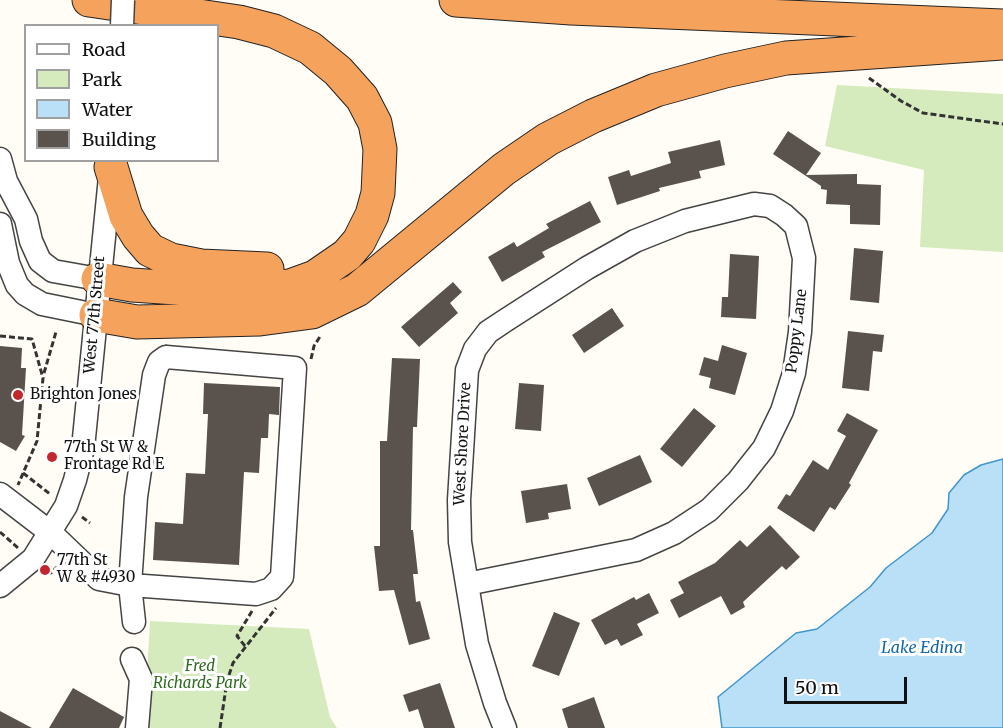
<!DOCTYPE html>
<html>
<head>
<meta charset="utf-8">
<style>
  body { margin:0 }
  #map { position:relative; width:1003px; height:728px; overflow:hidden; background:#fffdf5; font-family:Merriweather,serif }
  canvas { display:block }
  .legend { position:absolute; left:24px; top:24px; width:195px; height:138px; box-sizing:border-box; background:#fff; border:2px solid #a0a0a0; margin:0; padding:8px 10px; list-style:none; font-size:18px; color:#111 }
  .legend li { display:flex; align-items:center; gap:12px; height:30px }
  .legend b { width:30px; border:2px solid #a0a0a0 }
  .scale { position:absolute; left:784px; top:677px; width:123px; height:27px; box-sizing:border-box; border:3px solid #111; border-top:0; padding-left:8px; font-size:18px; line-height:21px; white-space:nowrap; color:#111; -webkit-text-stroke:4px #fff; paint-order:stroke }
</style>
</head>
<body>
<div id="map">
<canvas width="1003" height="728"></canvas>
<ul class="legend">
<li><b style="height:8px;background:#fff"></b>Road</li>
<li><b style="height:16px;background:#d5ebbd"></b>Park</li>
<li><b style="height:16px;background:#b9e0f7"></b>Water</li>
<li><b style="height:16px;background:#5a524d"></b>Building</li>
</ul>
<div class="scale">50 m</div>
</div>
<script>
const context = document.querySelector('canvas').getContext('2d');
context.lineJoin = 'round';
function fillPath(path, color) { context.fillStyle = color; context.fill(path, 'evenodd'); }
const shape = rows => new Path2D(rows.map(r => 'M' + r).join(''));
function trace(path, color, width, dash) { context.strokeStyle = color; context.lineWidth = width; context.lineCap = dash ? 'butt' : 'round'; context.setLineDash(dash || []); context.stroke(path); }
function drawText(font, color, halo, rows, align = 'center') {
  context.font = font + ' Merriweather,serif'; context.lineWidth = 6; context.setLineDash([]); context.textBaseline = 'middle'; context.strokeStyle = halo; context.fillStyle = color; for (const [text, x, y, turn = 0] of rows) {
    context.save(); context.translate(x, y); context.rotate((+turn || 0) * Math.PI / 180); context.textAlign = isNaN(turn) ? turn : align; if (halo) context.strokeText(text, 0, 0); context.fillText(text, 0, 0); context.restore();
  }
}
fillPath(shape([
  [837,85,1003,94,1003,252,920,247,924,170,825,146],
  [150,621,309,629,330,717,337,728,144,728]
]), '#d5ebbd');
const water = shape([
  [1003,459,1003,728,722,728,718,697,796,633,817,629,870,587,886,568,932,533,948,509,949,493,964,475,981,465,1003,459]
]);
fillPath(water, '#b9e0f7');
trace(water, '#3f96cf', 1.5);
fillPath(shape([
  [788,131,821,153,806,175,857,174,857,184,881,185,880,225,850,224,850,205,826,204,827,190,821,189,821,186,773,154],
  [720,140,725,165,699,171,701,178,659,188,660,191,617,205,608,177,629,170,631,176,671,163,668,152],
  [590,201,601,222,542,252,545,257,502,282,488,257,514,242,517,247,549,228,546,224],
  [854,248,883,251,879,303,850,300],
  [730,254,759,256,756,319,721,317,722,297,728,297],
  [453,282,462,292,450,303,458,313,419,347,401,327],
  [612,308,624,326,584,353,572,335],
  [848,331,884,335,882,352,873,351,869,391,842,388],
  [722,345,747,353,735,395,709,388,711,378,699,375,704,357,718,361],
  [0,346,22,348,21,368,26,368,22,435,25,436,16,451,0,442],
  [392,358,420,359,417,427,413,427,411,530,413,530,418,574,413,574,416,602,420,601,430,639,409,645,394,590,379,591,374,546,380,546,380,441,387,441],
  [204,383,280,387,279,415,269,414,268,438,261,438,259,473,244,472,239,565,153,560,155,522,183,524,186,473,205,474,208,414,203,414],
  [519,383,544,385,541,431,515,429],
  [694,408,716,426,682,467,660,449],
  [847,413,878,430,849,483,851,485,835,510,830,507,814,532,777,508,786,494,790,496,813,460,828,470,846,436,837,431],
  [640,455,652,482,599,506,587,478],
  [567,484,571,509,548,513,549,519,526,523,521,491],
  [770,525,800,557,786,570,782,566,743,602,745,607,731,615,721,596,679,618,670,600,684,593,678,582,715,563,740,540,747,547],
  [649,593,659,613,637,624,643,635,621,646,617,639,605,645,591,620,634,597,636,600],
  [554,612,580,623,559,676,532,666],
  [440,683,455,728,424,728,418,709,409,712,403,695],
  [73,688,124,717,119,728,49,728],
  [594,697,605,728,568,728,562,709],
  [0,711,32,728,0,728]
]), '#5a524d');
const minor = shape([
  [0,159,6,181,26,219,31,241,40,261,53,271,98,279],
  [0,224,8,263,17,285,25,294,42,304,96,315],
  [166,357,295,368,282,577,271,589,256,594,130,585,136,497,154,375,159,362,166,357],
  [0,494,51,533,99,579,130,585,134,622],
  [467,584,636,550,674,533,709,510,738,481,764,448,782,411,794,373,800,332,804,258,796,226,784,215,770,206,754,204,685,221,635,241,587,268,506,320,488,332,475,349,467,370,459,500,460,542,477,644,495,703,505,728],
  [0,586,33,559,66,506,75,480,83,448,110,177],
  [132,659,141,679,137,728]
]);
const highway = shape([
  [89,0,239,22,274,31,310,48,338,71,362,98,375,123,380,149,378,193,372,215,359,241,347,255,315,277,290,286,236,292,132,285,98,279],
  [456,0,571,8,1003,26],
  [111,167,126,216,138,236,150,250,171,260,201,266,267,269],
  [96,315,137,322,260,319,312,312,357,290,504,169,548,139,593,116,656,90,725,71,786,58,1003,43]
]);
trace(minor, '#444', 25);
trace(highway, '#222', 35);
trace(shape([
  [869,78,901,101,923,113,1003,124],
  [0,336,32,339,43,378,37,441,18,485],
  [311,359,314,346,321,335],
  [44,373,56,332],
  [23,473,50,494],
  [82,517,90,523],
  [0,532,18,548],
  [47,570,51,573,57,567],
  [245,646,237,636,252,611],
  [220,728,227,681,233,663,276,608]
]), '#333', 3, [6, 3]);
trace(minor, '#fff', 22);
trace(highway, '#f5a25d', 33);
const minorBridge = shape([
  [122,26,123,0]
]);
trace(minorBridge, '#444', 25, []);
trace(minorBridge, '#fff', 22);
for (const [x, y, r, color] of [
  [18,395,6,"#c4262e"],
  [52,457,6,"#c4262e"],
  [45,570,6,"#c4262e"]
]) { const dot = new Path2D(); dot.arc(x, y, r, 0, 2 * Math.PI); context.fillStyle = color; context.fill(dot); trace(dot, '#fff', 2); }
drawText('15px', '#111', '#fff', [
  ["West 77th Street",95,315,-85],
  ["Poppy Lane",797,331,-83],
  ["West Shore Drive",463,444,-87]
]);
drawText('15px', '#111', '#fff', [
  ["Brighton Jones",30,395],
  ["77th St W &",64,448],
  ["Frontage Rd E",64,465],
  ["77th St",57,561],
  ["W & #4930",57,578]
], 'left');
drawText('italic 15px', '#2f6b1f', '#fff', [
  ["Fred",200,667],
  ["Richards Park",200,684]
]);
drawText('italic 16px', '#1768a6', '#fff', [
  ["Lake Edina",922,648]
]);
</script>
</body>
</html>
